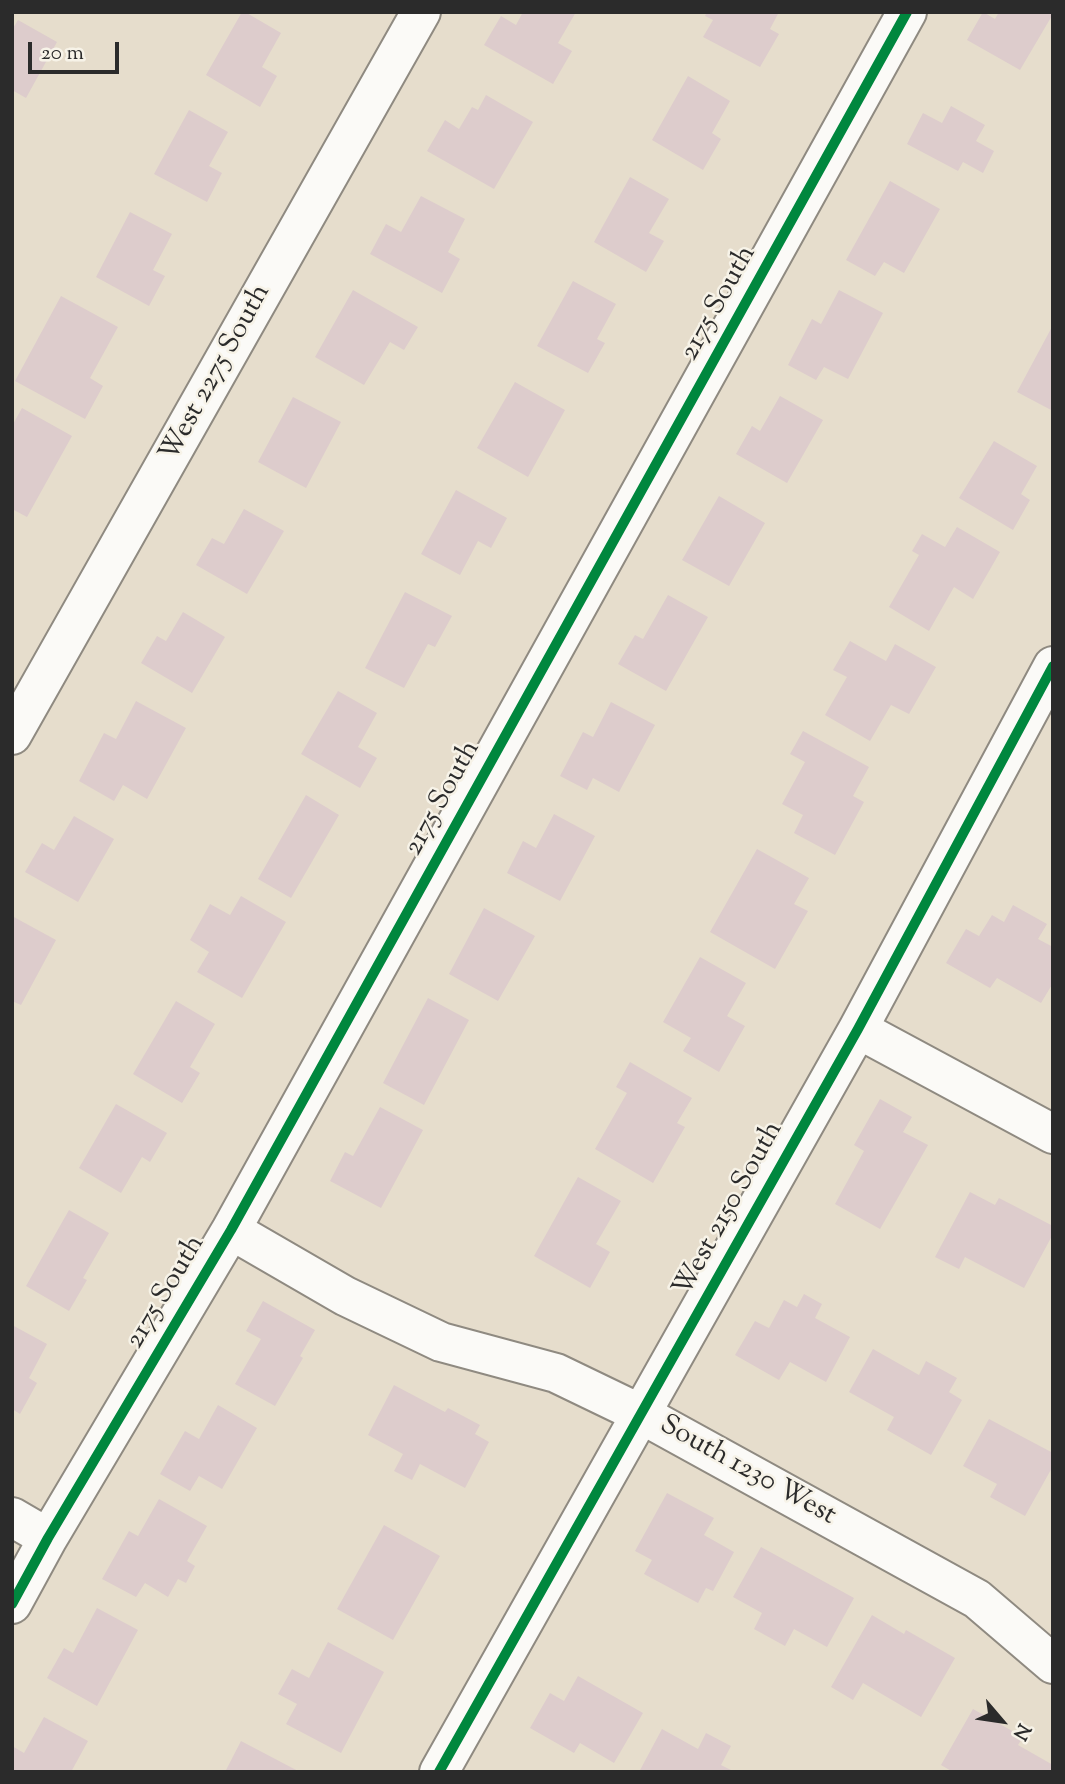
<!DOCTYPE html>
<style>
body{margin:0}
#map{position:relative;width:1065px;height:1784px;overflow:hidden;background:#e6ddcc;font-family:"Sorts Mill Goudy",serif}
canvas{display:block}
.frame{position:absolute;inset:0;border:14px solid #2b2b2b;pointer-events:none}
.north{position:absolute;left:967px;top:1686px;width:70px;height:70px;-webkit-text-stroke:5px #f7f3e8;paint-order:stroke;rotate:119deg;font-size:19px;font-weight:700;line-height:28px;text-align:center;color:#2b2b2b}
.north::after{content:'';display:block;margin:auto;width:24px;height:32px;background:#2b2b2b;clip-path:polygon(50% 0,100% 100%,50% 72%,0 100%)}
.scale{position:absolute;left:28px;top:42px;width:91px;height:32px;box-sizing:border-box;border:4px solid #2b2b2b;border-top:0;padding-left:9px;font-size:21px;line-height:24px;white-space:nowrap;color:#2b2b2b;-webkit-text-stroke:5px #f7f3e8;paint-order:stroke}
</style>
<div id="map">
<canvas width="1065" height="1784"></canvas>
<div class="frame"></div>
<div class="north">N</div>
<div class="scale">20 m</div>
</div>
<script>
const ctx = document.querySelector('canvas').getContext('2d');
ctx.lineJoin = 'round';
function fillPath(path, color) {
  ctx.fillStyle = color;
  ctx.fill(path, 'evenodd');
}
function poly(rows) {
  const path = new Path2D();
  for (const r of rows) {
    path.moveTo(r[0], r[1]);
    for (let i = 2; i < r.length; i += 2) path.lineTo(r[i], r[i + 1]);
  }
  return path;
}
function trace(path, color, width, dash) {
  ctx.strokeStyle = color;
  ctx.lineWidth = width;
  ctx.lineCap = dash ? 'butt' : 'round';
  ctx.setLineDash(dash || []);
  ctx.stroke(path);
}
function write(font, color, halo, rows, align = 'center') {
  ctx.font = font + ' "Sorts Mill Goudy",serif';
  ctx.lineWidth = 5;
  ctx.setLineDash([]);
  ctx.textBaseline = 'middle';
  ctx.strokeStyle = halo;
  ctx.fillStyle = color;
  for (const [text, x, y, turn = 0] of rows) {
    ctx.save();
    ctx.translate(x, y);
    ctx.rotate((+turn || 0) * Math.PI / 180);
    ctx.textAlign = isNaN(turn) ? turn : align;
    if (halo) ctx.strokeText(text, 0, 0);
    ctx.fillText(text, 0, 0);
    ctx.restore();
  }
}
const building = poly([
 [242,12,245,12,281,33,262,67,277,76,260,107,206,75],
 [523,12,576,12,558,43,572,51,553,84,484,45,501,16,516,25],
 [707,12,779,12,770,29,779,34,760,67,703,37,713,20,705,16],
 [983,12,995,19,999,12,1053,12,1053,14,1020,70,967,40],
 [18,20,57,42,26,98,12,90,12,30],
 [688,76,730,101,712,133,721,139,703,170,652,140],
 [486,95,533,122,494,189,427,151,445,120,459,129,472,107,478,110],
 [951,106,985,125,976,141,994,151,983,173,963,162,958,171,907,144,923,113,942,123],
 [189,110,228,132,209,166,222,173,207,202,154,174],
 [630,177,669,199,649,233,664,241,646,272,594,242],
 [890,181,940,209,904,273,884,262,875,276,846,260],
 [421,196,465,219,448,252,460,259,442,293,370,254,386,224,401,232],
 [130,212,172,234,153,270,165,276,149,306,96,277],
 [573,281,616,304,597,339,605,343,588,373,537,346],
 [353,290,418,327,404,350,390,342,364,385,315,357],
 [839,290,883,313,848,379,824,367,816,380,788,365,812,319,821,324],
 [61,296,118,327,90,378,103,386,85,419,15,381],
 [1053,325,1053,411,1017,392],
 [515,382,565,410,528,477,477,448],
 [780,396,823,420,787,483,736,454,752,426,760,431],
 [293,397,341,422,306,488,258,462],
 [22,408,72,436,27,517,12,509,12,426],
 [994,441,1037,466,1021,494,1030,500,1013,530,959,498],
 [456,490,507,518,491,548,478,541,460,575,421,554],
 [719,496,765,523,729,586,682,560],
 [244,509,284,531,247,594,196,565,212,538,224,544],
 [957,527,1000,552,973,599,954,587,929,631,889,607,919,555,912,551,922,534,945,547],
 [405,592,452,616,435,647,428,644,404,688,365,668],
 [668,595,708,617,666,691,618,664,635,635,643,639],
 [183,612,225,637,192,693,141,663,157,636,166,641],
 [850,641,886,661,895,644,936,667,909,714,891,705,870,741,825,715,847,677,833,670],
 [338,691,377,713,358,747,377,758,360,788,301,754],
 [136,701,186,728,147,799,123,785,114,801,79,781,104,733,116,739],
 [611,702,655,725,619,792,593,778,587,790,560,776,583,732,593,737],
 [803,731,869,767,853,796,864,802,835,855,794,833,803,815,782,804,805,762,790,754],
 [306,795,339,815,291,898,258,879],
 [554,814,595,836,560,901,507,873,523,841,536,848],
 [74,816,114,839,78,902,25,872,42,843,54,850],
 [757,849,809,878,794,904,808,911,775,969,710,932],
 [241,896,286,922,242,998,197,972,209,952,190,940,210,904,230,915],
 [1013,905,1047,924,1038,939,1053,947,1053,983,1041,1003,997,978,990,988,946,963,966,929,979,936,992,915,1004,922],
 [484,908,535,936,498,1001,449,974],
 [12,916,56,940,21,1005,12,1001],
 [700,957,746,983,727,1016,745,1026,719,1072,683,1051,691,1038,663,1022],
 [428,998,469,1020,424,1105,383,1083],
 [176,1001,215,1024,190,1067,200,1073,182,1103,133,1074],
 [630,1062,692,1098,677,1123,685,1127,653,1183,595,1149,627,1093,616,1087],
 [880,1099,912,1117,903,1132,928,1145,880,1229,835,1204,864,1151,854,1145],
 [116,1104,167,1133,150,1162,142,1157,121,1193,79,1168],
 [380,1107,423,1130,381,1208,330,1181,345,1152,353,1156],
 [578,1177,621,1201,596,1244,610,1252,590,1288,534,1256],
 [970,1192,995,1205,999,1198,1053,1226,1053,1234,1024,1288,965,1257,959,1269,935,1257],
 [69,1210,109,1233,83,1278,87,1280,69,1311,26,1286],
 [804,1294,822,1304,815,1318,850,1337,826,1382,790,1362,779,1380,735,1355,755,1321,769,1328,784,1300,797,1307],
 [263,1301,315,1330,300,1356,303,1358,275,1406,235,1384,261,1339,246,1331],
 [12,1325,47,1344,29,1378,37,1383,20,1414,12,1409],
 [873,1349,919,1375,926,1361,957,1378,949,1392,962,1400,931,1455,887,1430,894,1417,849,1392],
 [394,1385,445,1412,448,1408,480,1425,475,1434,489,1442,465,1488,420,1464,412,1480,394,1471,403,1454,368,1435],
 [218,1405,257,1428,222,1489,199,1476,190,1491,160,1474,185,1431,199,1439],
 [989,1419,1053,1453,1053,1466,1025,1516,990,1497,997,1484,963,1466],
 [667,1493,714,1518,704,1535,734,1552,713,1591,706,1588,698,1603,644,1574,652,1560,635,1551],
 [159,1499,207,1526,187,1561,195,1566,186,1583,178,1579,168,1597,145,1583,136,1597,102,1579,129,1531,138,1536],
 [384,1525,440,1556,393,1640,337,1609],
 [761,1547,854,1598,827,1647,794,1629,785,1646,754,1629,762,1613,733,1597],
 [97,1608,138,1630,97,1706,47,1678,64,1648,73,1653],
 [872,1615,904,1634,906,1630,955,1658,921,1717,863,1683,853,1700,831,1687],
 [328,1642,384,1672,341,1753,286,1724,297,1704,278,1694,292,1669,309,1678],
 [578,1676,643,1713,614,1763,580,1743,574,1753,530,1728,550,1693,564,1701],
 [973,1709,1023,1737,1018,1745,1053,1765,1053,1772,953,1772,941,1765],
 [44,1717,88,1741,71,1772,12,1772,12,1746,24,1753],
 [662,1729,698,1749,706,1733,731,1746,721,1765,735,1772,639,1772],
 [241,1741,300,1772,225,1772]
]);
const minor = poly([
 [12,735,421,12],
 [858,1029,1053,1134],
 [231,1230,345,1296,441,1342,556,1373,641,1414,977,1599,1053,1664],
 [12,1517,48,1538],
 [12,1604,48,1538,231,1230,907,12],
 [439,1772,858,1029,1053,666]
]);
const cycleway = poly([
 [12,1604,48,1538,231,1230,907,12],
 [439,1772,858,1029,1053,666]
]);
const streetNames = [
 ["2175 South",720,304,-61],
 ["West 2275 South",217,374,-61],
 ["2175 South",444,799,-61],
 ["West 2150 South",730,1210,-61],
 ["2175 South",167,1293,-59],
 ["South 1230 West",747,1472,29]
];
fillPath(building, '#dcc');
trace(minor, '#8f8a81', 42);
trace(minor, '#fbfaf7', 38);
trace(cycleway, '#00873e', 10);
write('28px', '#2b2b2b', '#f7f3e8', streetNames);
</script>
